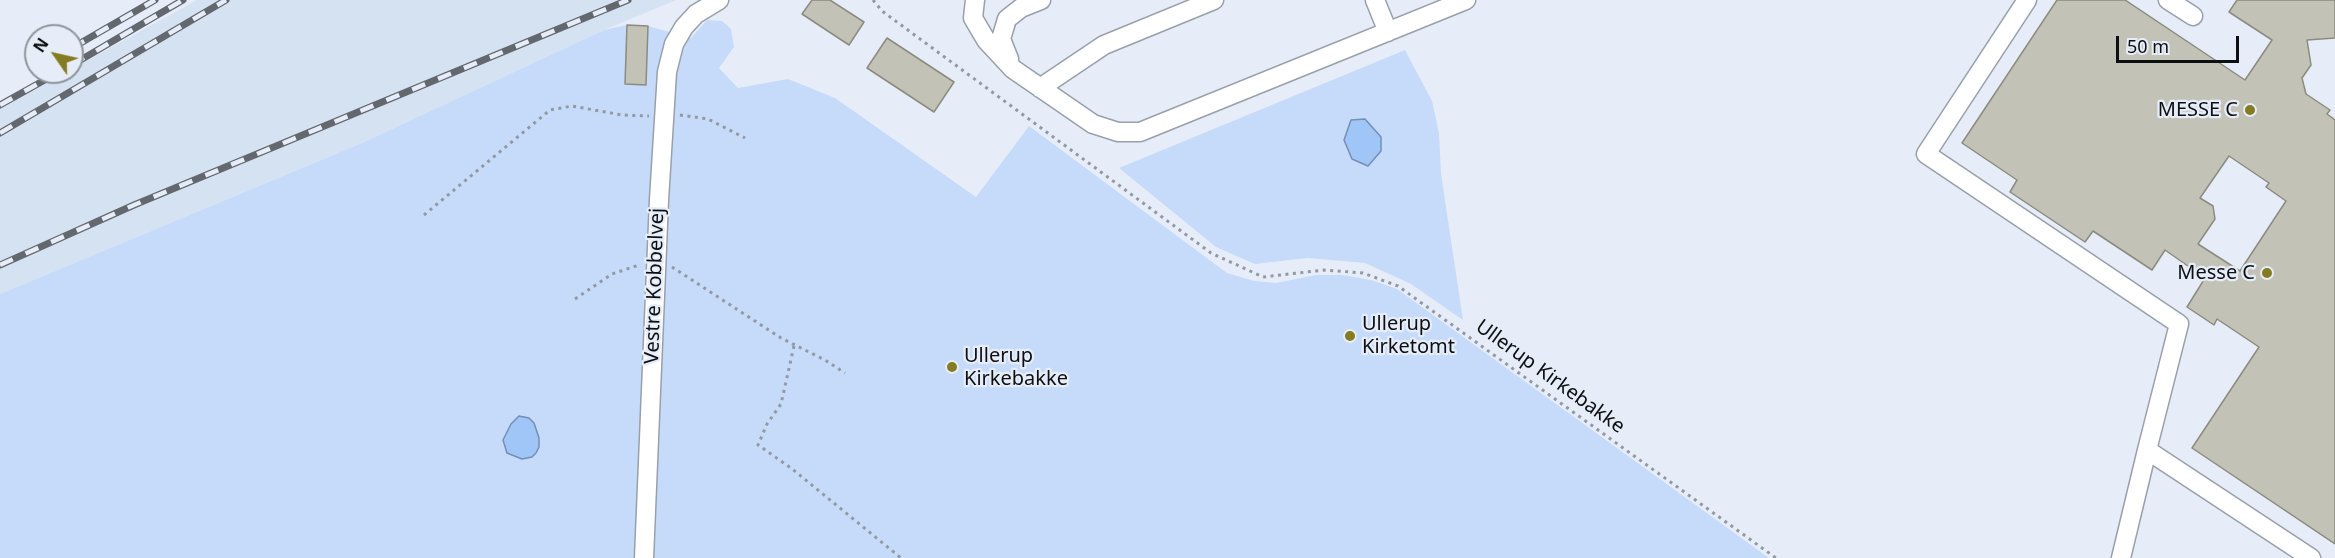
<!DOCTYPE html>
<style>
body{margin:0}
#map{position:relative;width:2335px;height:558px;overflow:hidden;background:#e6edf8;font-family:"Noto Sans",sans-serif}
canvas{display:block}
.north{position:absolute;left:24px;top:24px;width:60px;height:60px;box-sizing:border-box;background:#e6edf8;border:2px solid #8f959c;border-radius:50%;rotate:304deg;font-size:16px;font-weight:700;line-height:24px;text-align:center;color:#0d1013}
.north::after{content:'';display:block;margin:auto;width:21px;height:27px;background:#857b20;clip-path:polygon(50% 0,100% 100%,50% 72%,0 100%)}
.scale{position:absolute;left:2116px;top:36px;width:123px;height:27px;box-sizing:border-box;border:3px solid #0d1013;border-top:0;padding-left:8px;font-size:18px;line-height:21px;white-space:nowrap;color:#0d1013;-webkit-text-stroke:4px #e6edf8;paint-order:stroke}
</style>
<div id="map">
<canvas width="2335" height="558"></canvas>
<div class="north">N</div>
<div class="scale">50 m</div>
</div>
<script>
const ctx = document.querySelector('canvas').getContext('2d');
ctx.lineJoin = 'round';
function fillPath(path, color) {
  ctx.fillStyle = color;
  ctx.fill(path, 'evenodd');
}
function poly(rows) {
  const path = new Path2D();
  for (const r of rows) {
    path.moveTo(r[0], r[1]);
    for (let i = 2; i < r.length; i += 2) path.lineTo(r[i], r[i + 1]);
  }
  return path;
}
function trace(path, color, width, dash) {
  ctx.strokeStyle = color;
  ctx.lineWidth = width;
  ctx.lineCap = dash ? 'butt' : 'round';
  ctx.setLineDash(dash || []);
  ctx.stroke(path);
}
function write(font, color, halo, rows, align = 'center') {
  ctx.font = font + ' "Noto Sans",sans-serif';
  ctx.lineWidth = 4.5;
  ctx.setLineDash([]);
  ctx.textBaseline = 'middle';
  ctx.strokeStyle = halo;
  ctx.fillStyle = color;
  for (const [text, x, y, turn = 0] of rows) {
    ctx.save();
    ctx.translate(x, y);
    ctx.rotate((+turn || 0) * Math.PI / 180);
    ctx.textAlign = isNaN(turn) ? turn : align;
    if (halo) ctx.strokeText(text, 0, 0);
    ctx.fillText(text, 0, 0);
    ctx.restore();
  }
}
const built = poly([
 [197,0,676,0,604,30,362,143,0,294,0,109,67,72,72,72,72,69]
]);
const green = poly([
 [707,20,722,21,731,29,734,47,719,68,738,88,788,79,835,98,976,197,1029,126,1227,273,1254,281,1276,283,1316,275,1343,275,1371,280,1397,289,1769,558,0,558,0,294,362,143,604,30,627,25,648,26,691,38],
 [1405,50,1432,101,1439,133,1441,174,1463,320,1411,284,1365,263,1308,258,1255,264,1216,247,1119,168]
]);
const water = poly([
 [1365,119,1381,137,1381,151,1368,166,1352,159,1344,140,1351,120,1365,119],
 [519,416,529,418,534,423,539,438,539,447,536,453,532,457,522,459,507,453,503,440,511,424,519,416]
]);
const building = poly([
 [812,0,830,0,864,22,849,45,802,14,812,0],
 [2057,0,2125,0,2245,80,2272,40,2229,12,2237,0,2335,0,2335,38,2307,40,2311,65,2302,78,2306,94,2330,110,2327,114,2335,120,2335,544,2192,448,2259,347,2217,319,2214,325,2187,307,2205,278,2165,250,2152,270,2093,231,2085,242,2010,192,2017,180,1962,143,2057,0],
 [2229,156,2269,183,2266,187,2286,201,2240,271,2198,244,2215,219,2213,206,2200,198,2229,156],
 [627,25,648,26,646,85,625,84,627,25],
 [887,38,954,82,934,112,867,68,887,38]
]);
const path = poly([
 [873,0,882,11,1211,253,1263,277,1324,270,1363,273,1398,286,1776,558],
 [680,115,708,119,745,138],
 [424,215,550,110,572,106,622,115,649,116],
 [672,267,781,338,825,360,845,373],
 [575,299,612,274,639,265],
 [794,346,781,404,767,424,758,445,791,468,901,558]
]);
const minor = poly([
 [975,0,973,18,986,40,1013,69,1093,124,1118,132,1140,132,1466,0],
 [1375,0,1388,32],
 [2027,0,1926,154,2179,324,2147,450,2311,558],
 [2168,0,2193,16],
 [1009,59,1001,39,1007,19,1021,8,1041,0],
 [1040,88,1104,45,1214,0],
 [644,558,659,200,667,72,674,44,684,27,696,14,719,0],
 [2121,558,2147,450]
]);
const rail = poly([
 [72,48,155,0],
 [72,65,183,0],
 [0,105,59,72],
 [0,133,226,0],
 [0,265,134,205,628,0]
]);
const markers = [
 [2250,110,6,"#857b20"],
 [2267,273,6,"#857b20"],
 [1350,336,6,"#857b20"],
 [952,367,6,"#857b20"]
];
const poiNames = [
 ["MESSE C",2238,110],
 ["Messe C",2255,273],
 ["Ullerup",1362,324,"left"],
 ["Kirketomt",1362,347,"left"],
 ["Ullerup",964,356,"left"],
 ["Kirkebakke",964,379,"left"]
];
const streetNames = [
 ["Vestre Kobbelvej",655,286,-88],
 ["Ullerup Kirkebakke",1550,377,36]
];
fillPath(built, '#d5e2f2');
fillPath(green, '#c5dbf9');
fillPath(water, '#a0c6f8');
trace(water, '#748fb3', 1.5);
fillPath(building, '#c3c2b6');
trace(building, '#8c8b7f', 1.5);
trace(minor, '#99a0aa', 21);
trace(path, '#9399a1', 3, [3, 4.5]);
trace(minor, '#fff', 18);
trace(rail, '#63686e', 7);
trace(rail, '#e6edf8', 4.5, [14]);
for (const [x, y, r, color] of markers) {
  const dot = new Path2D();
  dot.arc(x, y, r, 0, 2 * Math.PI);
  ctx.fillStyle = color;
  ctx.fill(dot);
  trace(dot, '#e6edf8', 2);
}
write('20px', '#0d1013', '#e6edf8', poiNames, 'right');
write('20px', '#0d1013', '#e6edf8', streetNames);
</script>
